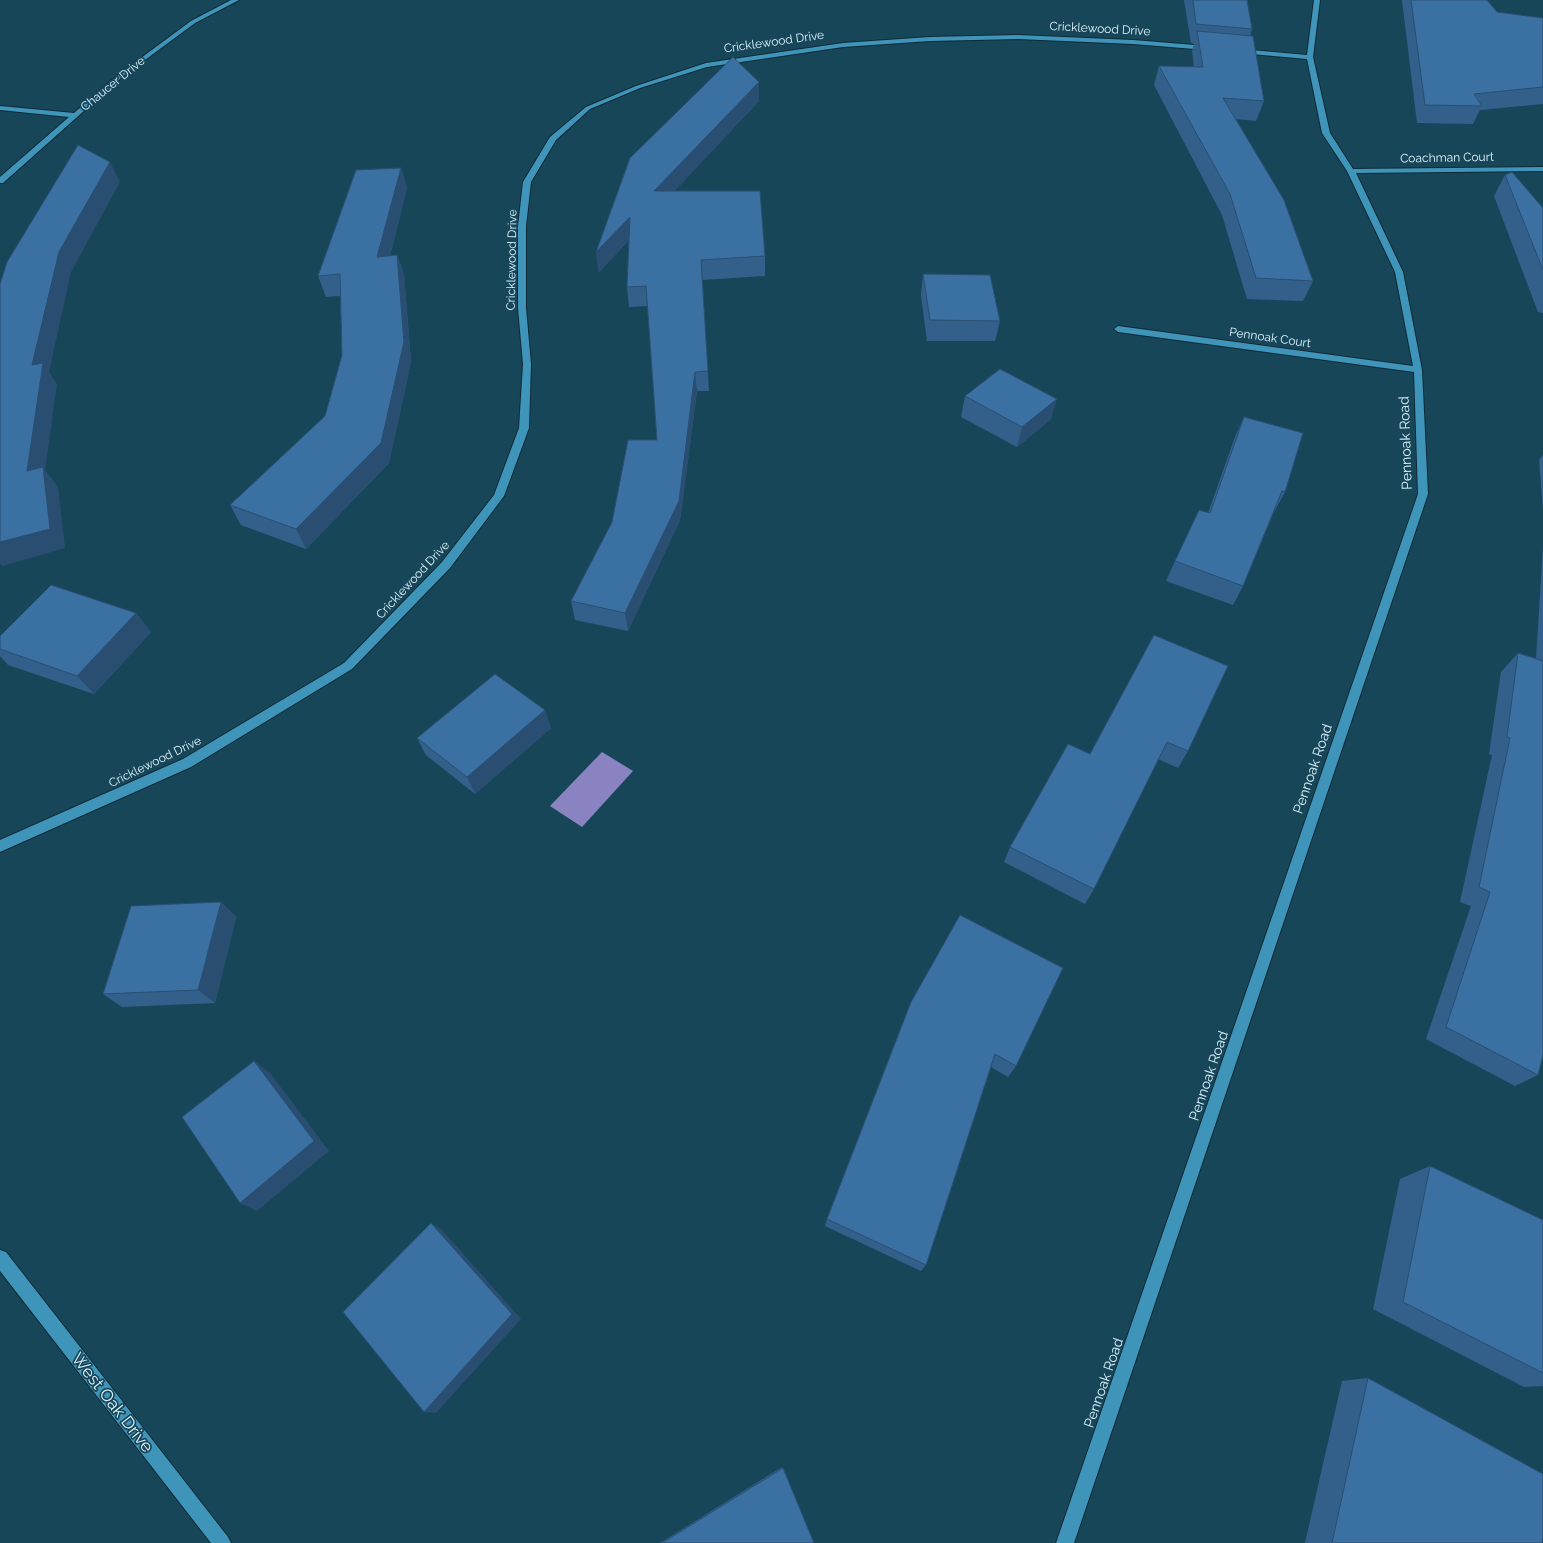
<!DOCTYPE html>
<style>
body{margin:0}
canvas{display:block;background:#184659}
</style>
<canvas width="1543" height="1543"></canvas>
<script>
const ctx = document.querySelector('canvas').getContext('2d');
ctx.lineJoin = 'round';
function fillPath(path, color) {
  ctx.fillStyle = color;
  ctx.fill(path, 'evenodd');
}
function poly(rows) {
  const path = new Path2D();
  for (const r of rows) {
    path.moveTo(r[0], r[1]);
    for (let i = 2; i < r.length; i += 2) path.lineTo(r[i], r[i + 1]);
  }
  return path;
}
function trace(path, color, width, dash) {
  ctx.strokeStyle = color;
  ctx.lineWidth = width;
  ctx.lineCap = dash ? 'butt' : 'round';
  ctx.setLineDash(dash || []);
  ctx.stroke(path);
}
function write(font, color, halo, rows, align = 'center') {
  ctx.font = font + ' Raleway,sans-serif';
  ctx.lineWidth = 3.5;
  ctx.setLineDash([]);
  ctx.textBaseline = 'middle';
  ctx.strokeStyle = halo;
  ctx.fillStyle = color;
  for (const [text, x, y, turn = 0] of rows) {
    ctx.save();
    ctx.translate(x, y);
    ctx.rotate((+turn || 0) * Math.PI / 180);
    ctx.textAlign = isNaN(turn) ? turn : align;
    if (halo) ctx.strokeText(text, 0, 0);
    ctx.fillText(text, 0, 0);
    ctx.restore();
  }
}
const water = poly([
 [602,752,633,771,582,827,550,806]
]);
const street = poly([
 [231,0,239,0,195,23,122,77,3,183,0,183,0,177,69,117,0,110,0,106,74,113,118,75,191,21,231,0],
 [1314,0,1320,0,1313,57,1330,133,1353,169,1543,167,1543,171,1356,173,1403,272,1422,370,1428,494,1074,1543,1056,1543,1418,494,1414,372,1118,332,1114,329,1118,326,1413,366,1395,272,1347,171,1322,133,1307,59,1240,53,1237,51,1240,49,1307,55,1314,0],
 [1018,35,1133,40,1207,46,1210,48,1207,50,1133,44,1018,39,930,41,843,47,707,67,640,88,590,109,556,140,531,182,526,226,526,308,531,364,529,428,504,496,450,568,352,669,191,767,0,852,0,840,183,759,344,663,442,562,494,495,519,428,523,364,518,308,518,226,523,182,550,137,586,107,636,86,706,63,843,43,930,37,1018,35],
 [0,1250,6,1252,228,1537,231,1543,211,1543,0,1271,0,1250]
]);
const wall = poly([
 [1184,0,1247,0,1252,29,1250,36,1264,101,1256,121,1236,119,1313,281,1303,301,1247,299,1222,215,1154,85,1159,66,1194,67,1192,51,1194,44,1191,43],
 [1402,0,1487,0,1497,12,1543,18,1543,104,1480,110,1473,124,1417,123],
 [759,82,759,101,674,191,765,256,765,276,702,280,709,391,697,391,680,520,628,631,575,620,571,601,657,440,648,306,629,307,627,287,629,240,599,272,596,252],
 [401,168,407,188,390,256,397,255,404,275,411,362,389,463,306,549,241,525,230,505,325,416,342,355,340,296,326,297,318,276],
 [1505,175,1543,208,1543,313,1538,312,1494,196],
 [923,274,1000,321,995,341,927,341,921,295],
 [965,396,1051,419,1017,447,961,417],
 [1244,417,1285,492,1274,512,1243,586,1233,605,1166,581,1175,561,1208,513,1235,437],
 [1543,455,1543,510,1539,460],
 [1543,547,1543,1055,1538,1075,1515,1086,1426,1039,1471,906,1460,902,1492,755,1489,754,1501,672,1518,653,1536,658],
 [136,613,151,632,94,694,8,665,0,656,0,636],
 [1154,635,1188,751,1178,768,1158,759,1094,889,1085,904,1004,862,1010,847,1090,754],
 [551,728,475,794,426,755,417,738],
 [221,902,236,917,215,1003,122,1007,103,994],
 [911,1002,1016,1066,1008,1077,991,1067,926,1265,921,1271,825,1226,827,1219],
 [1430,1166,1543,1220,1543,1386,1524,1387,1373,1309,1400,1179],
 [1368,1378,1542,1543,1305,1543,1342,1381],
 [782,1467,814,1543,660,1543]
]);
const shadedWall = poly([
 [759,82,759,101,656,211,654,191],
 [110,162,120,182,71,272,49,372,57,384,45,470,58,487,65,548,2,566,0,563,0,542,32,365,59,252],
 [401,168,407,188,384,278,377,257],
 [630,217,632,236,599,272,596,252],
 [397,255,404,275,411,362,389,463,306,549,296,529],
 [695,372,697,391,680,520,628,631,625,613],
 [1057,399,1051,419,1017,447,1022,427],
 [136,613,151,632,94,694,77,676],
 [545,710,551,728,475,794,467,777],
 [221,902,236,917,215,1003,198,990],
 [254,1061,270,1073,329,1151,257,1211,240,1203],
 [431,1223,442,1230,521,1319,436,1413,424,1412]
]);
const building = poly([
 [1193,0,1247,0,1252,29,1196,24,1193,0],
 [1411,0,1487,0,1497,12,1543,18,1543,87,1474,94,1482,106,1425,105,1411,0],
 [1197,31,1253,36,1264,101,1223,98,1284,200,1313,281,1256,278,1230,194,1159,66,1203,67,1197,31],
 [733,57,759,82,654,191,760,191,765,256,701,260,708,371,695,372,679,501,625,613,571,601,612,522,628,440,657,440,646,286,627,287,630,217,596,252,630,158,733,57],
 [78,145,110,162,59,252,32,365,43,363,27,471,43,467,50,529,0,542,0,284,7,262,78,145],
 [401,168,377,257,397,255,404,342,381,443,296,529,230,505,325,416,342,355,340,274,318,276,356,170,401,168],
 [1512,172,1543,208,1543,270,1505,175,1512,172],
 [923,274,990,275,1000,321,930,320,923,274],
 [1000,369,1057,399,1022,427,965,396,1000,369],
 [1244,417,1303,433,1285,492,1282,491,1243,586,1175,561,1199,510,1210,513,1244,417],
 [51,585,136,613,77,676,0,649,0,636,51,585],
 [1154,635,1228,666,1188,751,1167,742,1094,889,1010,847,1068,744,1090,754,1154,635],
 [1518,653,1543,661,1543,1055,1538,1075,1446,1027,1490,892,1479,887,1510,738,1507,737,1518,653],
 [495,674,545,710,467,777,417,738,495,674],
 [221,902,198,990,103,994,131,906,221,902],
 [960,915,1063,968,1016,1066,995,1054,926,1265,827,1219,911,1002,960,915],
 [254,1061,314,1141,240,1203,182,1117,254,1061],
 [1430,1166,1543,1220,1543,1373,1403,1302,1430,1166],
 [431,1223,512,1314,424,1412,343,1312,431,1223],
 [1368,1378,1543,1474,1543,1536,1542,1543,1332,1543,1368,1378],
 [783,1468,814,1543,662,1543,783,1468]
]);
const farStreetnames = [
 ["Cricklewood Drive",1100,29,3],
 ["Cricklewood Drive",774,42,-8],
 ["Chaucer Drive",113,84,-39],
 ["Coachman Court",1447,158,-1],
 ["Cricklewood Drive",512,260,-89],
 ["Pennoak Court",1270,338,8],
 ["Cricklewood Drive",413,580,-47],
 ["Cricklewood Drive",155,762,-26]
];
const streetNames = [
 ["Pennoak Road",1406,443,-92],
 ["Pennoak Road",1313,769,-71],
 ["Pennoak Road",1209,1076,-71],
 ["Pennoak Road",1104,1383,-71]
];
const nearStreetnames = [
 ["West Oak Drive",112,1403,52]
];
fillPath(water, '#8a83c1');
trace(street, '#0f2a36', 2);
fillPath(street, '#3f95b9');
fillPath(wall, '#33608b');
fillPath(shadedWall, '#294e71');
fillPath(building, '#3b70a2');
trace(building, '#294e71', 1);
write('12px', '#daf2fe', '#184659', farStreetnames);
write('14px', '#daf2fe', '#184659', streetNames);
write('17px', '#daf2fe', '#184659', nearStreetnames);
</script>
